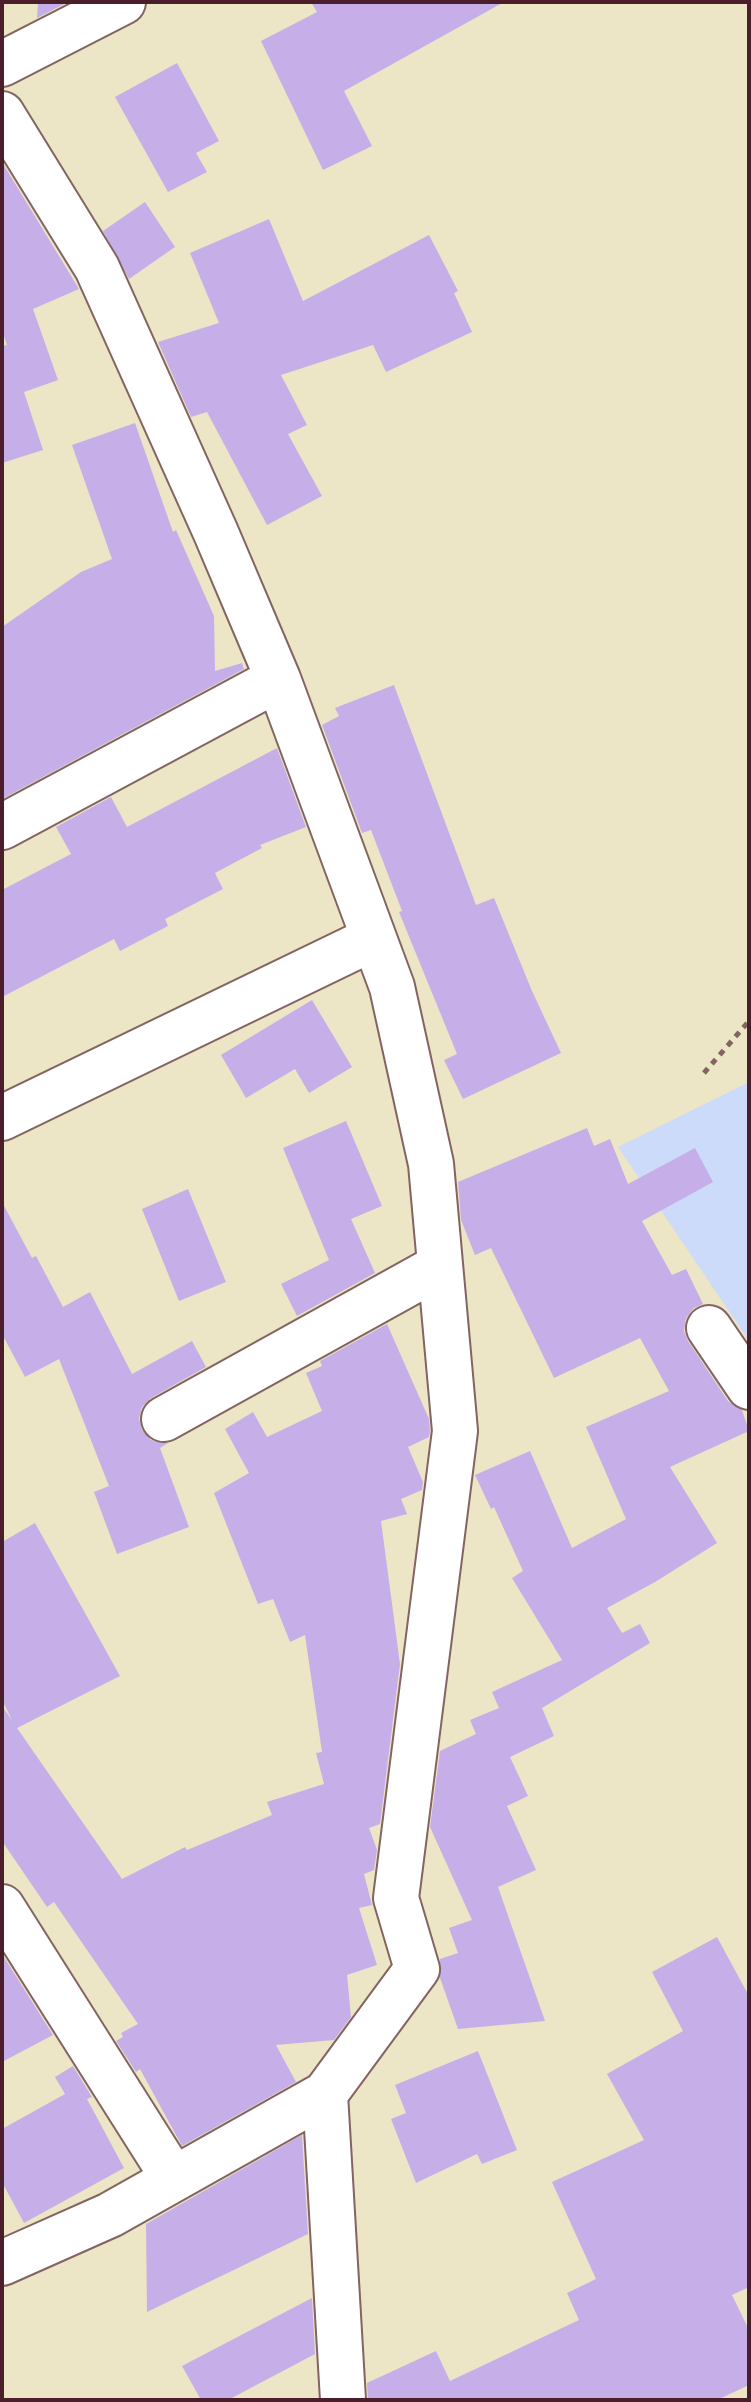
<!DOCTYPE html>
<style>
body{margin:0}
#map{position:relative;width:751px;height:2402px;overflow:hidden;background:#ece5c6;font-family:"Indie Flower",sans-serif}
canvas{display:block}
.frame{position:absolute;inset:0;border:4px solid #4a1f2b;pointer-events:none}
</style>
<div id="map">
<canvas width="751" height="2402"></canvas>
<div class="frame"></div>
</div>
<script>
const ctx = document.querySelector('canvas').getContext('2d');
ctx.lineJoin = 'round';
function fillPath(path, color) {
  ctx.fillStyle = color;
  ctx.fill(path, 'evenodd');
}
function poly(rows) {
  const path = new Path2D();
  for (const r of rows) {
    path.moveTo(r[0], r[1]);
    for (let i = 2; i < r.length; i += 2) path.lineTo(r[i], r[i + 1]);
  }
  return path;
}
function trace(path, color, width, dash) {
  ctx.strokeStyle = color;
  ctx.lineWidth = width;
  ctx.lineCap = dash ? 'butt' : 'round';
  ctx.setLineDash(dash || []);
  ctx.stroke(path);
}
const built = poly([
 [749,1082,749,1341,618,1147]
]);
const building = poly([
 [38,2,68,2,37,18],
 [311,2,504,2,344,91,372,146,323,170,261,41,317,12],
 [177,63,219,141,196,153,207,172,168,192,115,97],
 [2,162,79,289,33,309,58,380,24,392,22,386,43,450,2,463,2,346,7,345,2,330],
 [145,202,175,247,129,279,103,231],
 [269,219,303,301,429,235,458,291,454,293,472,332,386,372,373,345,281,375,307,425,288,434,322,496,267,525,207,412,191,417,158,342,219,323,190,253],
 [135,423,173,532,176,530,214,616,215,671,242,663,244,669,2,799,2,627,81,572,112,559,72,445],
 [394,685,476,905,494,898,532,991,561,1053,463,1099,444,1060,457,1054,399,912,402,911,371,830,362,833,322,725,339,716,335,708],
 [277,748,306,827,260,845,262,848,215,873,223,889,165,919,168,926,120,951,114,939,2,997,2,890,71,854,56,827,111,797,127,827],
 [312,1000,352,1067,309,1093,295,1069,246,1098,221,1055],
 [346,1121,382,1206,351,1219,375,1273,297,1316,281,1284,329,1260,283,1148],
 [587,1128,594,1146,610,1139,628,1184,695,1148,713,1182,642,1221,672,1275,686,1269,703,1304,694,1308,686,1318,684,1331,688,1341,728,1401,742,1410,749,1431,670,1467,717,1543,655,1582,607,1608,622,1633,640,1624,650,1643,542,1708,554,1736,510,1757,528,1796,507,1806,536,1870,498,1887,545,2021,458,2029,440,1978,440,1959,458,1953,449,1928,472,1920,430,1827,440,1751,476,1734,470,1720,499,1708,492,1692,562,1660,512,1578,523,1571,494,1507,491,1509,475,1475,530,1451,572,1548,626,1519,586,1427,669,1391,640,1338,554,1378,491,1248,475,1255,461,1220,458,1182],
 [188,1189,226,1282,179,1301,142,1209],
 [2,1202,32,1258,36,1256,63,1307,90,1292,132,1374,192,1341,206,1367,151,1398,142,1407,139,1418,142,1430,151,1440,168,1443,160,1448,189,1527,117,1554,94,1492,109,1486,59,1359,25,1377,2,1334],
 [387,1324,429,1419,430,1431,429,1437,408,1447,423,1482,422,1490,401,1499,407,1514,381,1521,400,1664,380,1824,369,1828,377,1850,374,1870,364,1874,372,1905,359,1908,377,1965,347,1975,351,2017,334,2040,276,2045,296,2082,182,2146,140,2069,136,2072,116,2041,123,2037,121,2033,138,2024,54,1902,47,1907,2,1841,2,1706,12,1720,2,1700,2,1542,35,1523,120,1676,17,1728,122,1879,185,1847,187,1850,272,1815,267,1802,324,1784,316,1753,322,1752,305,1635,290,1642,273,1599,258,1604,214,1493,249,1473,225,1429,253,1412,267,1437,322,1411,306,1373,322,1366,320,1361],
 [717,1937,749,1996,749,2287,732,2295,749,2330,749,2385,717,2400,368,2400,367,2383,436,2351,450,2381,579,2320,567,2293,596,2279,552,2182,644,2140,607,2074,683,2031,652,1972],
 [2,1954,53,2035,2,2062],
 [478,2051,517,2150,482,2164,477,2154,416,2183,391,2119,406,2113,395,2085],
 [73,2066,92,2097,87,2099,124,2168,24,2223,2,2182,2,2129,65,2094,55,2077],
 [302,2135,308,2234,147,2312,146,2224],
 [312,2298,315,2354,228,2400,201,2400,182,2366]
]);
const path = poly([
 [704,1073,749,1021]
]);
const minor = poly([
 [2,64,123,2],
 [2,114,97,268,216,533,278,679,392,987,431,1164,455,1431,396,1898,417,1969,325,2094,110,2215,2,2263],
 [2,827,278,679],
 [2,1118,372,939],
 [709,1328,749,1387],
 [164,1419,440,1266],
 [2,1907,174,2179],
 [325,2094,343,2400]
]);
fillPath(built, '#cddbfa');
fillPath(building, '#c6afe9');
trace(minor, '#836461', 48);
trace(path, '#836461', 5, [6, 6]);
trace(minor, '#fff', 44);
</script>
